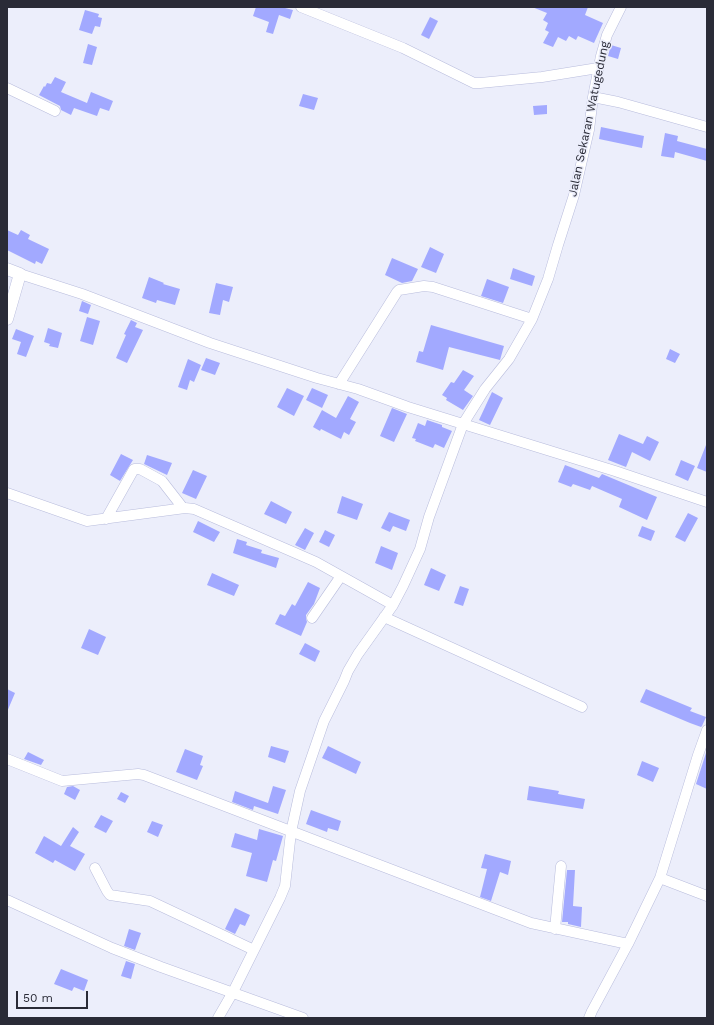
<!DOCTYPE html>
<style>
body{margin:0}
#map{position:relative;width:714px;height:1025px;overflow:hidden;background:#eceefb;font-family:"Work Sans",sans-serif}
canvas{display:block}
.frame{position:absolute;inset:0;border:8px solid #2a2b37;pointer-events:none}
.scale{position:absolute;left:16px;top:991px;width:72px;height:18px;box-sizing:border-box;border:2px solid #2a2b37;border-top:0;padding-left:5px;font-size:12px;line-height:14px;white-space:nowrap;color:#2a2b37;-webkit-text-stroke:3px #eceefb;paint-order:stroke}
</style>
<div id="map">
<canvas width="714" height="1025"></canvas>
<div class="frame"></div>
<div class="scale">50 m</div>
</div>
<script>
const ctx = document.querySelector('canvas').getContext('2d');
ctx.lineJoin = 'round';
function fillPath(path, color) {
  ctx.fillStyle = color;
  ctx.fill(path, 'evenodd');
}
function poly(rows) {
  const path = new Path2D();
  for (const r of rows) {
    path.moveTo(r[0], r[1]);
    for (let i = 2; i < r.length; i += 2) path.lineTo(r[i], r[i + 1]);
  }
  return path;
}
function trace(path, color, width, dash) {
  ctx.strokeStyle = color;
  ctx.lineWidth = width;
  ctx.lineCap = dash ? 'butt' : 'round';
  ctx.setLineDash(dash || []);
  ctx.stroke(path);
}
function write(font, color, halo, rows, align = 'center') {
  ctx.font = font + ' "Work Sans",sans-serif';
  ctx.lineWidth = 3;
  ctx.setLineDash([]);
  ctx.textBaseline = 'middle';
  ctx.strokeStyle = halo;
  ctx.fillStyle = color;
  for (const [text, x, y, turn = 0] of rows) {
    ctx.save();
    ctx.translate(x, y);
    ctx.rotate((+turn || 0) * Math.PI / 180);
    ctx.textAlign = isNaN(turn) ? turn : align;
    if (halo) ctx.strokeText(text, 0, 0);
    ctx.fillText(text, 0, 0);
    ctx.restore();
  }
}
const building = poly([
 [256,7,281,7,293,10,290,19,279,15,273,34,266,32,269,22,253,16],
 [532,7,588,7,585,15,603,23,594,43,578,36,576,40,569,36,566,41,558,37,553,47,543,43,549,32,545,30,548,23,543,20,547,13],
 [85,10,99,14,98,17,102,18,100,27,95,26,92,34,79,30],
 [430,17,438,21,429,39,421,35],
 [88,44,97,47,92,65,83,63],
 [611,45,621,48,618,59,608,56],
 [55,77,66,82,61,92,87,103,91,92,113,101,109,111,100,108,97,116,74,108,71,115,61,110,60,106,39,95,44,86,45,87,47,83,51,84],
 [303,94,318,98,314,110,299,106],
 [547,105,547,114,534,115,533,106],
 [601,127,644,136,642,148,599,139],
 [665,133,678,136,677,141,707,149,707,161,675,152,674,158,661,156],
 [7,230,18,235,21,230,30,235,28,239,49,249,42,264,36,261,35,264,7,250],
 [430,247,444,254,436,273,421,267],
 [392,258,418,269,412,281,402,283,385,275],
 [513,268,535,276,532,286,510,279],
 [149,277,164,283,163,284,180,289,175,305,157,300,156,303,142,298],
 [487,279,509,287,503,303,481,296],
 [216,283,233,287,229,302,223,300,220,315,209,313],
 [82,301,91,305,88,314,79,311],
 [87,317,100,321,93,345,80,341],
 [131,320,137,323,135,327,143,330,127,363,116,358,126,335,124,334],
 [431,325,504,346,500,360,449,347,443,370,416,362,419,351,423,352],
 [48,328,62,333,58,348,49,346,50,344,44,342],
 [16,329,34,336,26,357,17,354,21,342,12,339],
 [670,349,680,354,675,363,666,359],
 [206,358,220,363,215,375,201,370],
 [188,359,201,365,194,382,190,380,187,390,178,387],
 [463,370,474,376,464,390,473,396,463,410,446,400,447,398,442,395,451,382,454,383],
 [287,388,304,396,294,416,277,407],
 [312,388,328,395,322,408,306,400],
 [492,392,503,398,490,425,479,420],
 [348,396,359,402,350,419,356,422,349,435,344,432,341,439,321,429,320,431,313,427,322,410,336,418],
 [392,408,407,414,394,442,380,436],
 [427,420,442,425,442,427,452,431,444,448,435,444,433,448,415,441,416,439,412,438,418,423,425,426],
 [619,434,643,444,647,436,659,442,650,461,632,452,626,467,608,460],
 [706,445,707,445,707,472,697,468],
 [121,454,133,460,120,481,110,475],
 [147,455,172,463,167,475,144,464],
 [681,460,695,466,688,481,675,475],
 [565,465,599,478,602,474,657,497,647,520,619,507,622,499,592,486,590,490,573,484,571,487,558,482],
 [193,470,207,476,196,499,182,493],
 [342,496,363,504,357,520,337,513],
 [271,501,292,512,286,524,264,514],
 [389,512,410,520,406,531,393,526,390,532,381,528],
 [688,513,698,518,685,542,675,537],
 [198,521,220,532,214,542,193,532],
 [642,526,655,531,651,541,638,536],
 [305,528,314,533,305,550,295,545],
 [325,530,335,535,329,547,319,542],
 [237,539,247,542,246,545,262,550,261,553,279,558,276,568,233,553],
 [381,546,398,553,392,570,375,563],
 [431,568,446,575,439,591,424,585],
 [212,573,239,585,234,596,207,585],
 [308,582,320,588,314,604,306,615,306,618,307,622,301,636,275,624,280,614,285,616,292,604,295,606],
 [460,586,469,589,463,606,454,603],
 [89,629,106,637,98,655,81,648],
 [305,643,320,651,315,662,299,654],
 [7,689,15,693,7,712],
 [646,689,692,708,690,711,706,717,702,726,701,727,690,723,640,702],
 [271,746,289,751,285,763,268,757],
 [328,746,361,762,356,774,322,758],
 [185,749,203,756,200,765,203,766,197,780,176,772],
 [28,752,44,760,41,765,24,759],
 [706,753,707,753,707,789,696,784],
 [642,761,659,768,653,782,637,775],
 [73,786,80,790,75,800,64,794,67,787],
 [273,786,286,790,278,814,254,806,253,810,232,802,235,791,268,803],
 [529,786,559,791,558,794,585,799,583,809,527,800],
 [121,792,129,796,125,803,117,799],
 [311,810,341,821,338,831,328,828,327,832,306,824],
 [101,815,113,821,106,833,94,827],
 [152,821,163,825,158,837,147,832],
 [73,827,79,832,70,846,85,854,75,871,55,860,53,863,35,853,44,836,61,846],
 [259,829,283,836,276,861,273,860,267,882,246,876,252,853,231,847,235,833,257,840],
 [485,854,511,861,508,875,500,872,491,901,480,897,487,869,481,868],
 [567,870,575,870,573,906,582,907,581,927,568,924,568,922,562,922],
 [235,908,250,915,245,926,240,924,235,934,225,929],
 [129,929,141,933,135,950,124,946],
 [126,961,135,964,131,979,121,976],
 [61,969,88,980,84,991,74,987,72,991,54,984]
]);
const minor = poly([
 [301,7,403,48,474,83,480,83,542,77,598,68],
 [7,88,55,111],
 [593,97,618,102,707,127],
 [20,274,82,294,210,343,317,378,358,389,408,407,615,471,707,502],
 [339,384,397,292,399,290,424,286,433,287,532,319],
 [7,493,87,521,185,508,194,509,316,562,393,605],
 [106,519,134,469,140,469,162,481,183,508],
 [384,617,582,707],
 [312,618,341,576],
 [7,759,62,781,138,774,144,775,531,923,628,944],
 [95,868,107,891,110,895,150,901,254,950],
 [660,878,707,896],
 [7,900,112,948,161,967,303,1018],
 [555,929,561,866],
 [218,1018,233,992,280,898,285,886,291,832,300,791,324,721,344,681,348,671,358,654,393,605,403,586,420,549,429,517,463,424,485,389,509,359,532,319,548,279,558,245,574,195,589,130,593,97,601,56,607,35,621,7],
 [589,1018,592,1011,628,944,660,878,698,755,707,730]
]);
const tertiary = poly([
 [7,269,20,274,7,319]
]);
const streetNames = [
 ["Jalan Sekaran Watugedung",589,119,-78]
];
fillPath(building, '#a2a9ff');
trace(minor, '#b8bcdc', 11);
trace(tertiary, '#b8bcdc', 13);
trace(minor, '#fff', 10);
trace(tertiary, '#fff', 12);
write('12px', '#2a2b37', '#eceefb', streetNames);
</script>
